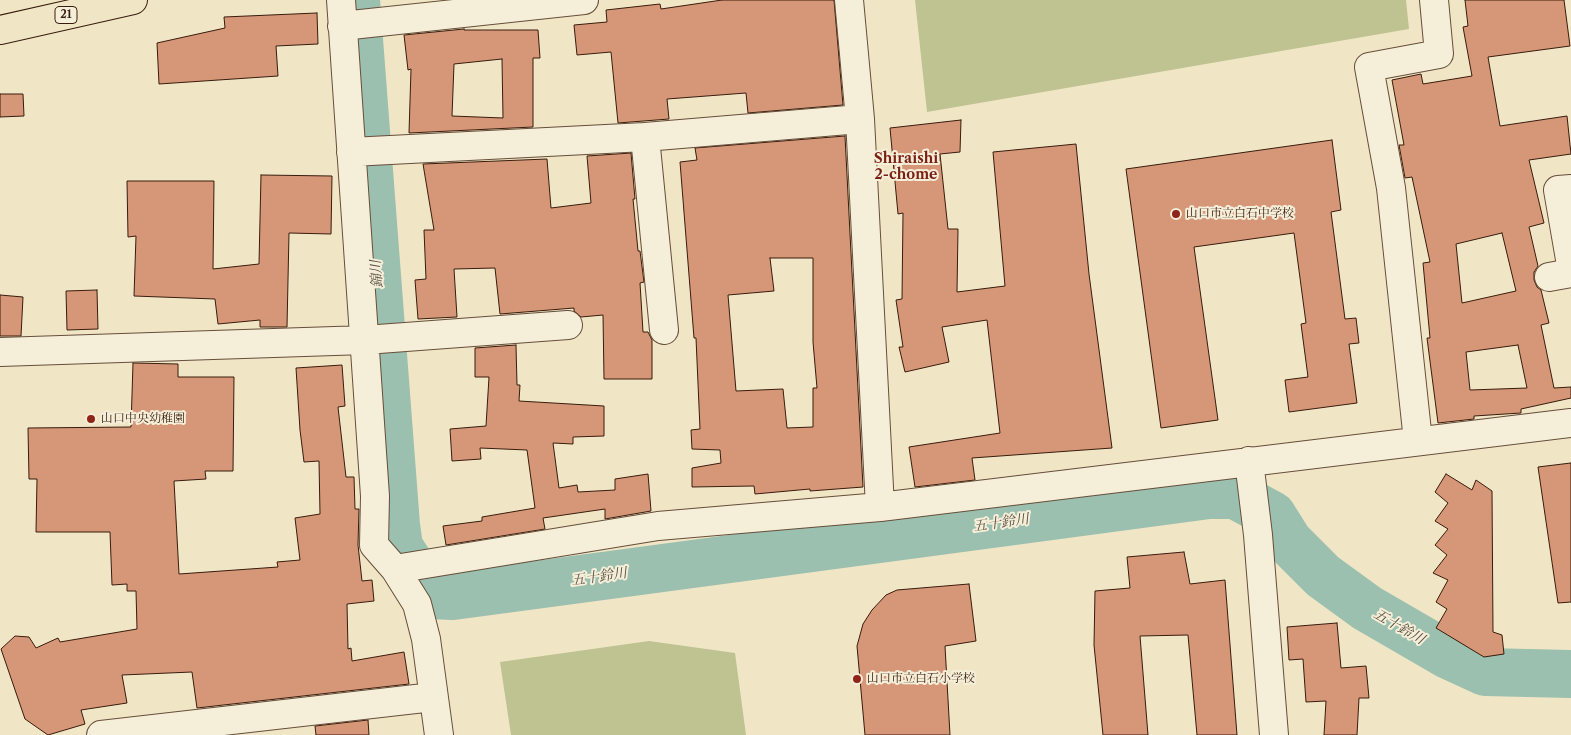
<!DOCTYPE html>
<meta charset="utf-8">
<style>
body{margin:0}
canvas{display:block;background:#f0e5c5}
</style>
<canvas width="1571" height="735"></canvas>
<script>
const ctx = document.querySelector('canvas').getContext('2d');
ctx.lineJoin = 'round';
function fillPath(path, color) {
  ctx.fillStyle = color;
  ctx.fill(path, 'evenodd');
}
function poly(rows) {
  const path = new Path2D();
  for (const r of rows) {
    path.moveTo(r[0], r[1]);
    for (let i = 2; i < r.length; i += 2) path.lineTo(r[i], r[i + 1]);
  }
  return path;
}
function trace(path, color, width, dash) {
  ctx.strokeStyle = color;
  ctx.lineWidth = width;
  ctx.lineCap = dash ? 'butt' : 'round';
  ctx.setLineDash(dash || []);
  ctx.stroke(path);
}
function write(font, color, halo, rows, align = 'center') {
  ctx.font = font + ' "Libre Caslon Text","Noto Serif JP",serif';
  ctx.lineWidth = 4;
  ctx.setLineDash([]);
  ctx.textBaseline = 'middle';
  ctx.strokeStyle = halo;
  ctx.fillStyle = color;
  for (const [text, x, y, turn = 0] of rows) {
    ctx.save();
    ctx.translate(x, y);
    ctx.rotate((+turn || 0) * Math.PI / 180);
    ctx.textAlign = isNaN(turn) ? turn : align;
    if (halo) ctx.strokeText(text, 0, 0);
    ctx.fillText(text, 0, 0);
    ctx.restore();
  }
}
const green = poly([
 [915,0,1406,0,1409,29,927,112],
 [649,641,735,653,746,735,511,735,500,662]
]);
const river = poly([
 [356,0,396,525,399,547,430,595,453,596,1209,495,1235,495,1272,515,1289,542,1323,576,1367,608,1448,655,1485,672,1571,674]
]);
const building = poly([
 [722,0,834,0,843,105,748,113,746,93,667,99,669,119,618,123,611,52,577,55,574,25,607,22,606,10,660,4,661,9,722,0],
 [1465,0,1564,0,1570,46,1488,57,1500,126,1567,116,1571,154,1529,160,1544,223,1529,227,1538,266,1534,272,1534,280,1537,287,1541,290,1549,323,1541,325,1554,388,1571,387,1571,398,1521,409,1521,413,1474,416,1474,419,1438,423,1427,338,1430,338,1423,263,1430,262,1412,177,1405,178,1399,145,1404,145,1392,80,1421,74,1423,84,1472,76,1463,27,1468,26,1465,0],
 [1502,233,1516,291,1462,303,1456,244,1502,233],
 [1518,345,1527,388,1470,390,1466,352,1518,345],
 [317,13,318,44,276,46,278,76,159,84,157,43,225,28,224,17,317,13],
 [464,29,464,30,538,30,540,58,533,58,533,127,409,133,411,69,408,70,404,35,464,29],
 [502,59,503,118,452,116,454,64,502,59],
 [0,94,23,94,24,116,0,117,0,94],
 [961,120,960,152,940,154,948,229,958,229,957,292,1005,286,993,152,1076,144,1089,274,1112,448,972,458,975,480,915,487,909,447,1000,433,987,320,942,327,949,362,905,372,899,347,903,347,896,300,902,299,903,213,898,214,890,128,961,120],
 [845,136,863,487,810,491,810,489,755,494,754,486,692,487,692,468,721,463,720,450,692,449,691,430,700,429,696,338,694,338,680,162,697,160,695,148,845,136],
 [770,258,813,258,813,342,817,388,813,388,813,427,787,428,783,389,736,391,728,295,774,291,770,258],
 [1332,140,1341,210,1331,212,1345,319,1356,318,1359,343,1349,344,1357,403,1289,412,1285,380,1308,377,1301,324,1306,323,1294,233,1194,247,1218,420,1161,428,1126,169,1332,140],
 [631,153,635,199,633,199,638,251,640,251,644,282,640,283,643,332,648,332,652,340,652,379,604,379,603,315,581,317,574,311,574,308,500,314,495,268,454,269,457,317,418,319,415,280,426,279,424,230,434,230,423,164,547,159,551,208,591,203,587,156,631,153],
 [261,175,332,176,331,234,289,233,287,327,260,327,260,320,218,324,215,299,134,296,136,236,128,237,127,181,214,181,213,269,259,264,261,175],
 [97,290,98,329,67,330,66,291,97,290],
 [0,295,23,297,21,336,0,336,0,295],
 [516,345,517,385,520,385,519,401,604,406,604,436,573,437,573,444,553,443,559,488,577,485,578,492,615,490,615,479,648,474,651,511,605,519,605,509,543,518,545,529,446,545,443,526,482,521,482,517,535,508,527,450,480,448,481,459,452,461,450,429,486,426,489,377,475,377,475,348,516,345],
 [133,363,178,364,178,377,234,377,233,471,205,471,206,479,174,481,179,574,278,567,277,562,300,560,295,518,320,514,319,461,304,462,300,430,296,368,342,365,345,406,338,407,346,477,354,477,355,509,359,509,358,545,362,581,372,580,374,601,347,604,348,649,351,648,352,661,404,652,409,684,197,708,192,672,122,675,127,703,81,710,85,724,48,735,25,719,1,649,15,636,29,637,36,648,58,638,60,642,137,629,136,591,127,591,127,584,112,585,110,532,36,532,37,479,29,479,28,428,131,427,133,363],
 [1571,463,1571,602,1558,603,1538,467,1571,463],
 [1446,474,1472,490,1476,480,1492,491,1493,632,1502,635,1504,654,1484,657,1436,628,1447,609,1436,602,1448,580,1433,573,1447,555,1435,545,1448,529,1435,521,1448,503,1435,492,1446,474],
 [1184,552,1190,584,1225,580,1237,735,1197,735,1188,635,1140,636,1148,735,1103,735,1094,645,1095,591,1130,588,1127,557,1184,552],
 [969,584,976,641,945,646,950,735,865,735,857,646,863,624,872,610,886,595,897,590,969,584],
 [1337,623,1341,668,1366,666,1369,698,1359,698,1357,735,1324,735,1326,701,1306,702,1303,659,1289,660,1287,627,1337,623],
 [368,720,369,735,316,735,315,726,368,720]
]);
const minor = poly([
 [341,0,375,496,374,545,395,569,417,604,426,639,439,735],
 [849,0,860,119,880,507],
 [342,26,584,0],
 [645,137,664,330],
 [351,152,645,137,860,119],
 [1571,189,1558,190,1571,265],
 [1549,277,1571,273],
 [0,352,365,340,568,325],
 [1418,441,1391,188,1369,67,1439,54,1434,0],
 [1249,461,1258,535,1274,735],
 [395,569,658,526,880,507,1571,423],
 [101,735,433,697]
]);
const major = poly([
 [0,30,133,0]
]);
const markers = [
 [1176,214,5,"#8f2418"],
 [91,419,5,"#8f2418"],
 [857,679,5,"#8f2418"]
];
const shields = [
 [66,15,22]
];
const shieldNames = [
 ["21",66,15]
];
const poiNames = [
 ["山口市立白石中学校",1186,214],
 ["山口中央幼稚園",101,419],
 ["山口市立白石小学校",867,679]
];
const neighbourhoodNames = [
 ["Shiraishi",906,159],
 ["2-chome",906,175]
];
const waterNames = [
 ["錦川",377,274,-94],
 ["五十鈴川",1001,523,-8],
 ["五十鈴川",599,577,-8],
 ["五十鈴川",1399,627,30]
];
fillPath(green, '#bfc391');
trace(river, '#9bc0af', 48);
fillPath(building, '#d69678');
trace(building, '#381c0b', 1);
trace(minor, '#664e3a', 30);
trace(major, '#381c0b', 30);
trace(minor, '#f5eed9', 28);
trace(major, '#f0e5c5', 28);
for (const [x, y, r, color] of markers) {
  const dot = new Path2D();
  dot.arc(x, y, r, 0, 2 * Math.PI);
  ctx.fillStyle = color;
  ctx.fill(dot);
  trace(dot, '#f5eed9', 2);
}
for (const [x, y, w] of shields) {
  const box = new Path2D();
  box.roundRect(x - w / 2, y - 8.5, w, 17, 4);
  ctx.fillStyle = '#f5eed9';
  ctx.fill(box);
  trace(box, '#381c0b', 1);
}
write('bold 11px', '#381c0b', null, shieldNames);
write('12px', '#381c0b', '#f5eed9', poiNames, 'left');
write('bold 14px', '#7a1f14', '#f5eed9', neighbourhoodNames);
write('italic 14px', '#564d3c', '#f5eed9', waterNames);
</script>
